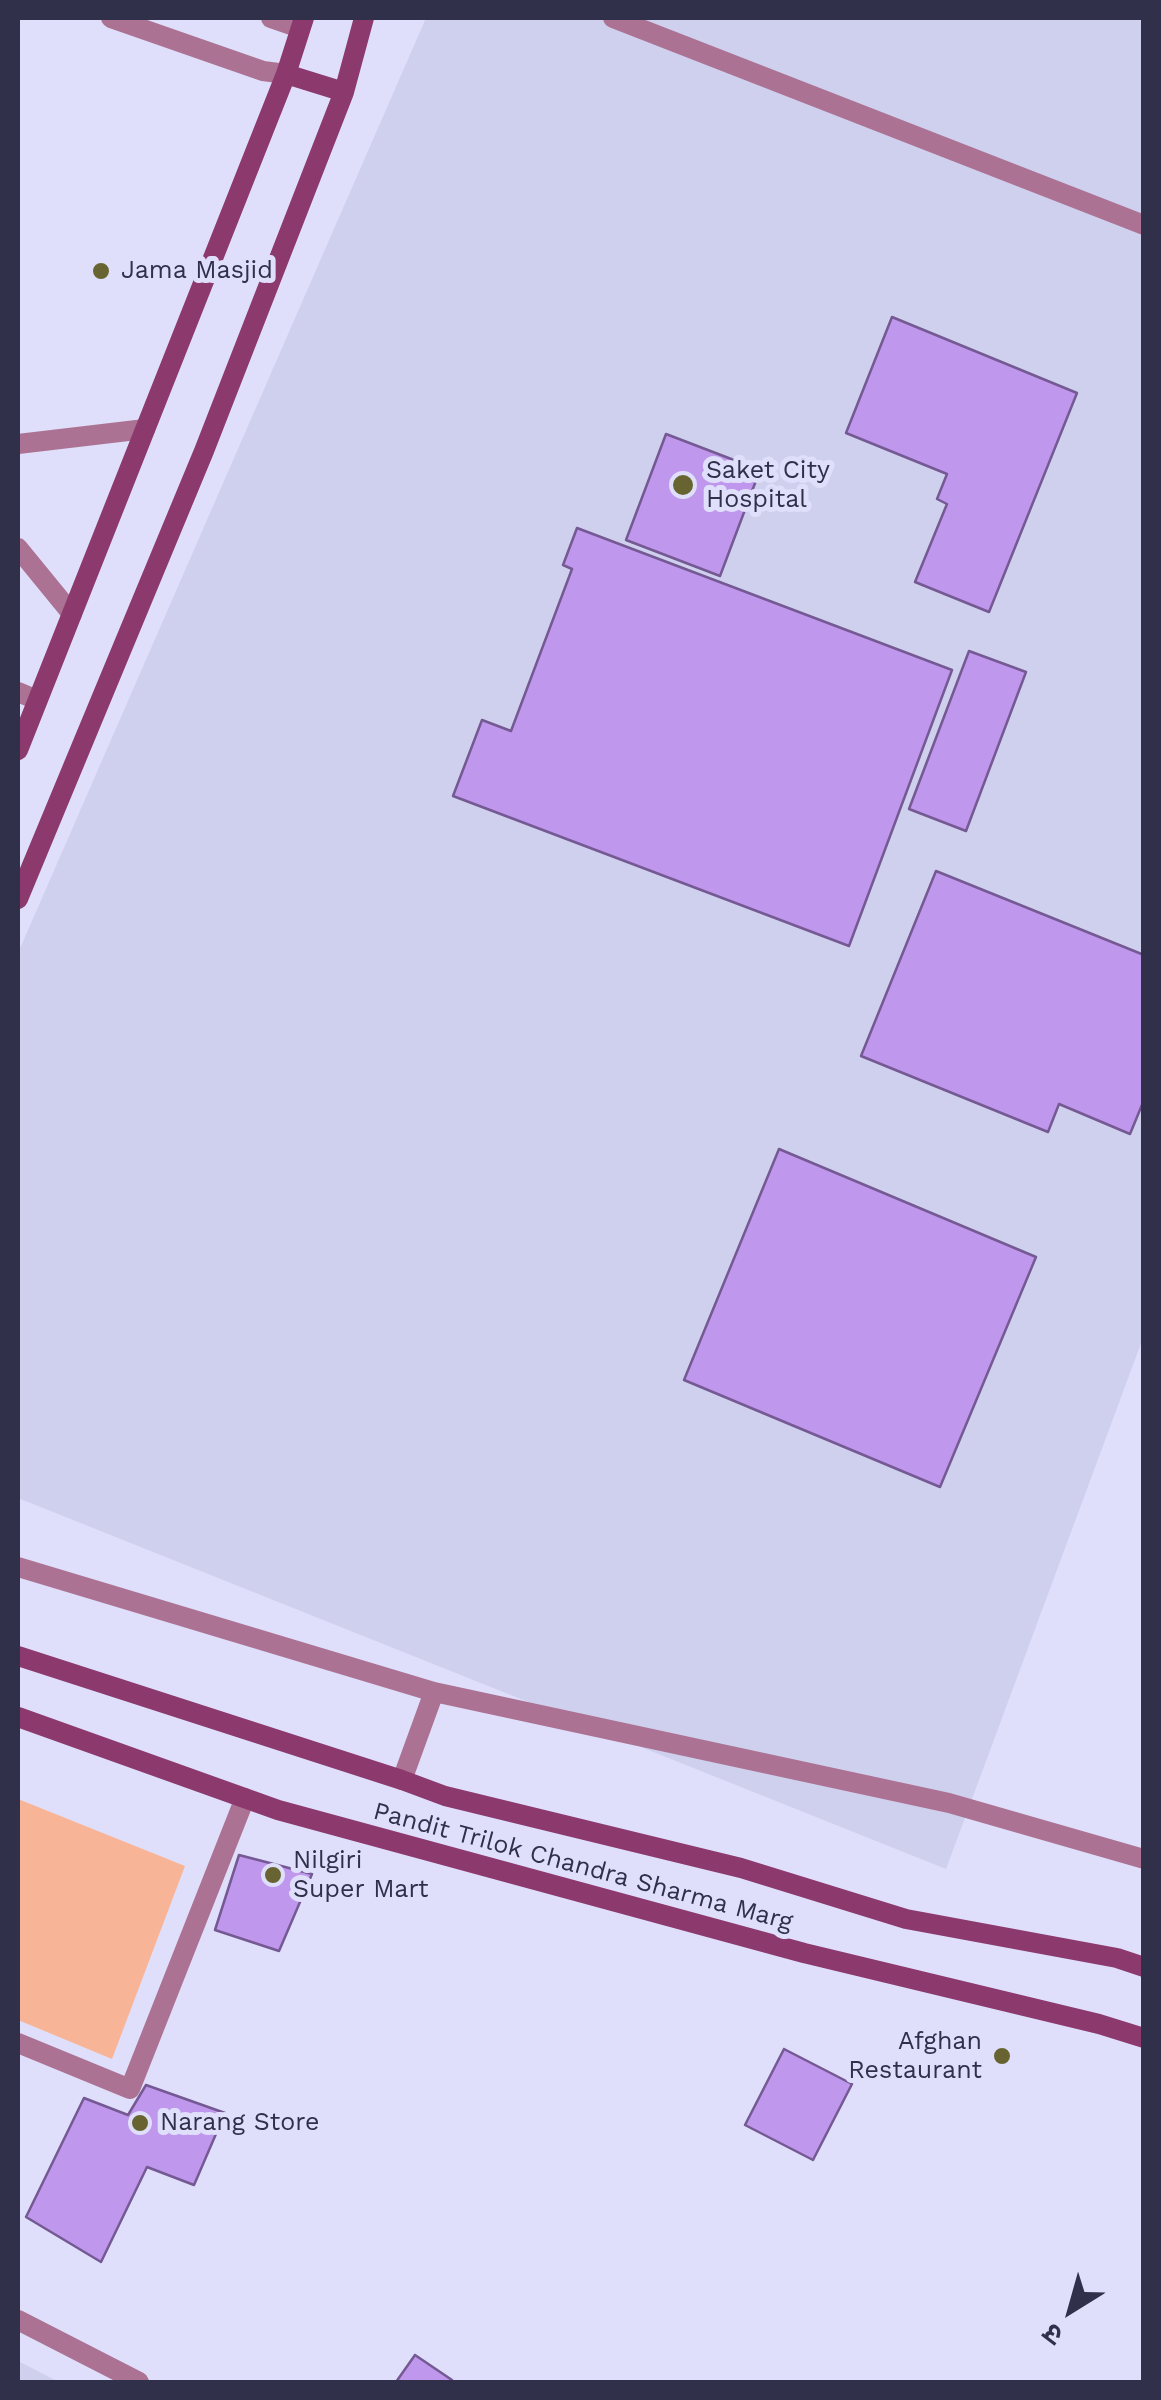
<!DOCTYPE html>
<meta charset="utf-8">
<style>
body{margin:0}
#map{position:relative;width:1161px;height:2400px;overflow:hidden;background:#dfdffb;font-family:"Work Sans","Noto Sans Devanagari",sans-serif}
canvas{display:block}
.frame{position:absolute;inset:0;border:20px solid #31304b;pointer-events:none}
.north{position:absolute;left:1021px;top:2260px;width:100px;height:100px;-webkit-text-stroke:8px #dfdffb;paint-order:stroke;rotate:217deg;font-size:28px;font-weight:700;line-height:40px;text-align:center;color:#31304b}
.north::after{content:'';display:block;margin:auto;width:35px;height:45px;background:#31304b;clip-path:polygon(50% 0,100% 100%,50% 72%,0 100%)}
</style>
<div id="map">
<canvas width="1161" height="2400"></canvas>
<div class="frame"></div>
<div class="north">उ</div>
</div>
<script>
const ctx = document.querySelector('canvas').getContext('2d');
ctx.lineJoin = 'round';
function fillPath(path, color) {
  ctx.fillStyle = color;
  ctx.fill(path, 'evenodd');
}
function poly(rows) {
  const path = new Path2D();
  for (const r of rows) {
    path.moveTo(r[0], r[1]);
    for (let i = 2; i < r.length; i += 2) path.lineTo(r[i], r[i + 1]);
  }
  return path;
}
function trace(path, color, width, dash) {
  ctx.strokeStyle = color;
  ctx.lineWidth = width;
  ctx.lineCap = dash ? 'butt' : 'round';
  ctx.setLineDash(dash || []);
  ctx.stroke(path);
}
function write(font, color, halo, rows, align = 'center') {
  ctx.font = font + ' "Work Sans",sans-serif';
  ctx.lineWidth = 10;
  ctx.setLineDash([]);
  ctx.textBaseline = 'middle';
  ctx.strokeStyle = halo;
  ctx.fillStyle = color;
  for (const [text, x, y, turn = 0] of rows) {
    ctx.save();
    ctx.translate(x, y);
    ctx.rotate((+turn || 0) * Math.PI / 180);
    ctx.textAlign = isNaN(turn) ? turn : align;
    if (halo) ctx.strokeText(text, 0, 0);
    ctx.fillText(text, 0, 0);
    ctx.restore();
  }
}
const built = poly([
 [426,18,1143,18,1143,1338,946,1869,18,1498,18,953],
 [18,2361,59,2382,18,2382]
]);
const green = poly([
 [18,1799,185,1866,112,2059,18,2020]
]);
const building = poly([
 [892,317,1077,393,989,612,915,582,947,504,937,499,947,474,846,433,892,317],
 [666,434,760,470,720,576,626,540,666,434],
 [577,528,952,670,849,946,453,796,482,720,511,731,572,569,563,565,577,528],
 [969,651,1026,672,966,831,909,809,969,651],
 [936,871,1144,955,1144,1100,1130,1134,1059,1104,1048,1132,861,1056,936,871],
 [779,1149,1036,1257,940,1487,684,1380,779,1149],
 [239,1855,312,1874,279,1951,215,1930,239,1855],
 [784,2049,852,2084,813,2160,745,2125,784,2049],
 [146,2085,225,2113,194,2185,147,2167,101,2262,26,2217,84,2098,128,2115,146,2085],
 [415,2355,452,2380,451,2382,396,2382,415,2355]
]);
const lane = poly([
 [111,18,263,71,286,74],
 [271,18,300,28],
 [613,18,1144,225],
 [18,444,145,429],
 [18,548,72,614],
 [18,692,37,700],
 [18,1567,434,1692,949,1803,1144,1859],
 [402,1780,434,1692]
]);
const street = poly([
 [18,2043,130,2089,245,1798],
 [18,2320,139,2382]
]);
const secondary = poly([
 [286,74,344,92],
 [18,750,286,74,304,18],
 [18,899,204,451,344,92,364,18],
 [18,1656,402,1780,445,1796,741,1868,906,1919,1117,1958,1144,1967],
 [18,1717,278,1810,804,1953,1099,2024,1144,2038]
]);
const markers = [
 [101,271,10,"#686431"],
 [683,485,12,"#686431"],
 [273,1875,10,"#686431"],
 [1002,2056,10,"#686431"],
 [140,2123,10,"#686431"]
];
const poiNames = [
 ["Jama Masjid",121,271],
 ["Saket City",706,471],
 ["Hospital",706,500],
 ["Nilgiri",293,1861],
 ["Super Mart",293,1890],
 ["Afghan",982,2042,"right"],
 ["Restaurant",982,2071,"right"],
 ["Narang Store",160,2123]
];
const streetNames = [
 ["Pandit Trilok Chandra Sharma Marg",583,1867,15]
];
fillPath(built, '#cfd0ee');
fillPath(green, '#f8b496');
fillPath(building, '#bf97ed');
trace(building, '#745993', 2.5);
trace(lane, '#ac7293', 20);
trace(street, '#ac7293', 20);
trace(secondary, '#8c396d', 20);
for (const [x, y, r, color] of markers) {
  const dot = new Path2D();
  dot.arc(x, y, r, 0, 2 * Math.PI);
  ctx.fillStyle = color;
  ctx.fill(dot);
  trace(dot, '#dfdffb', 4);
}
write('25px', '#31304b', '#dfdffb', poiNames, 'left');
write('25px', '#31304b', '#dfdffb', streetNames);
</script>
